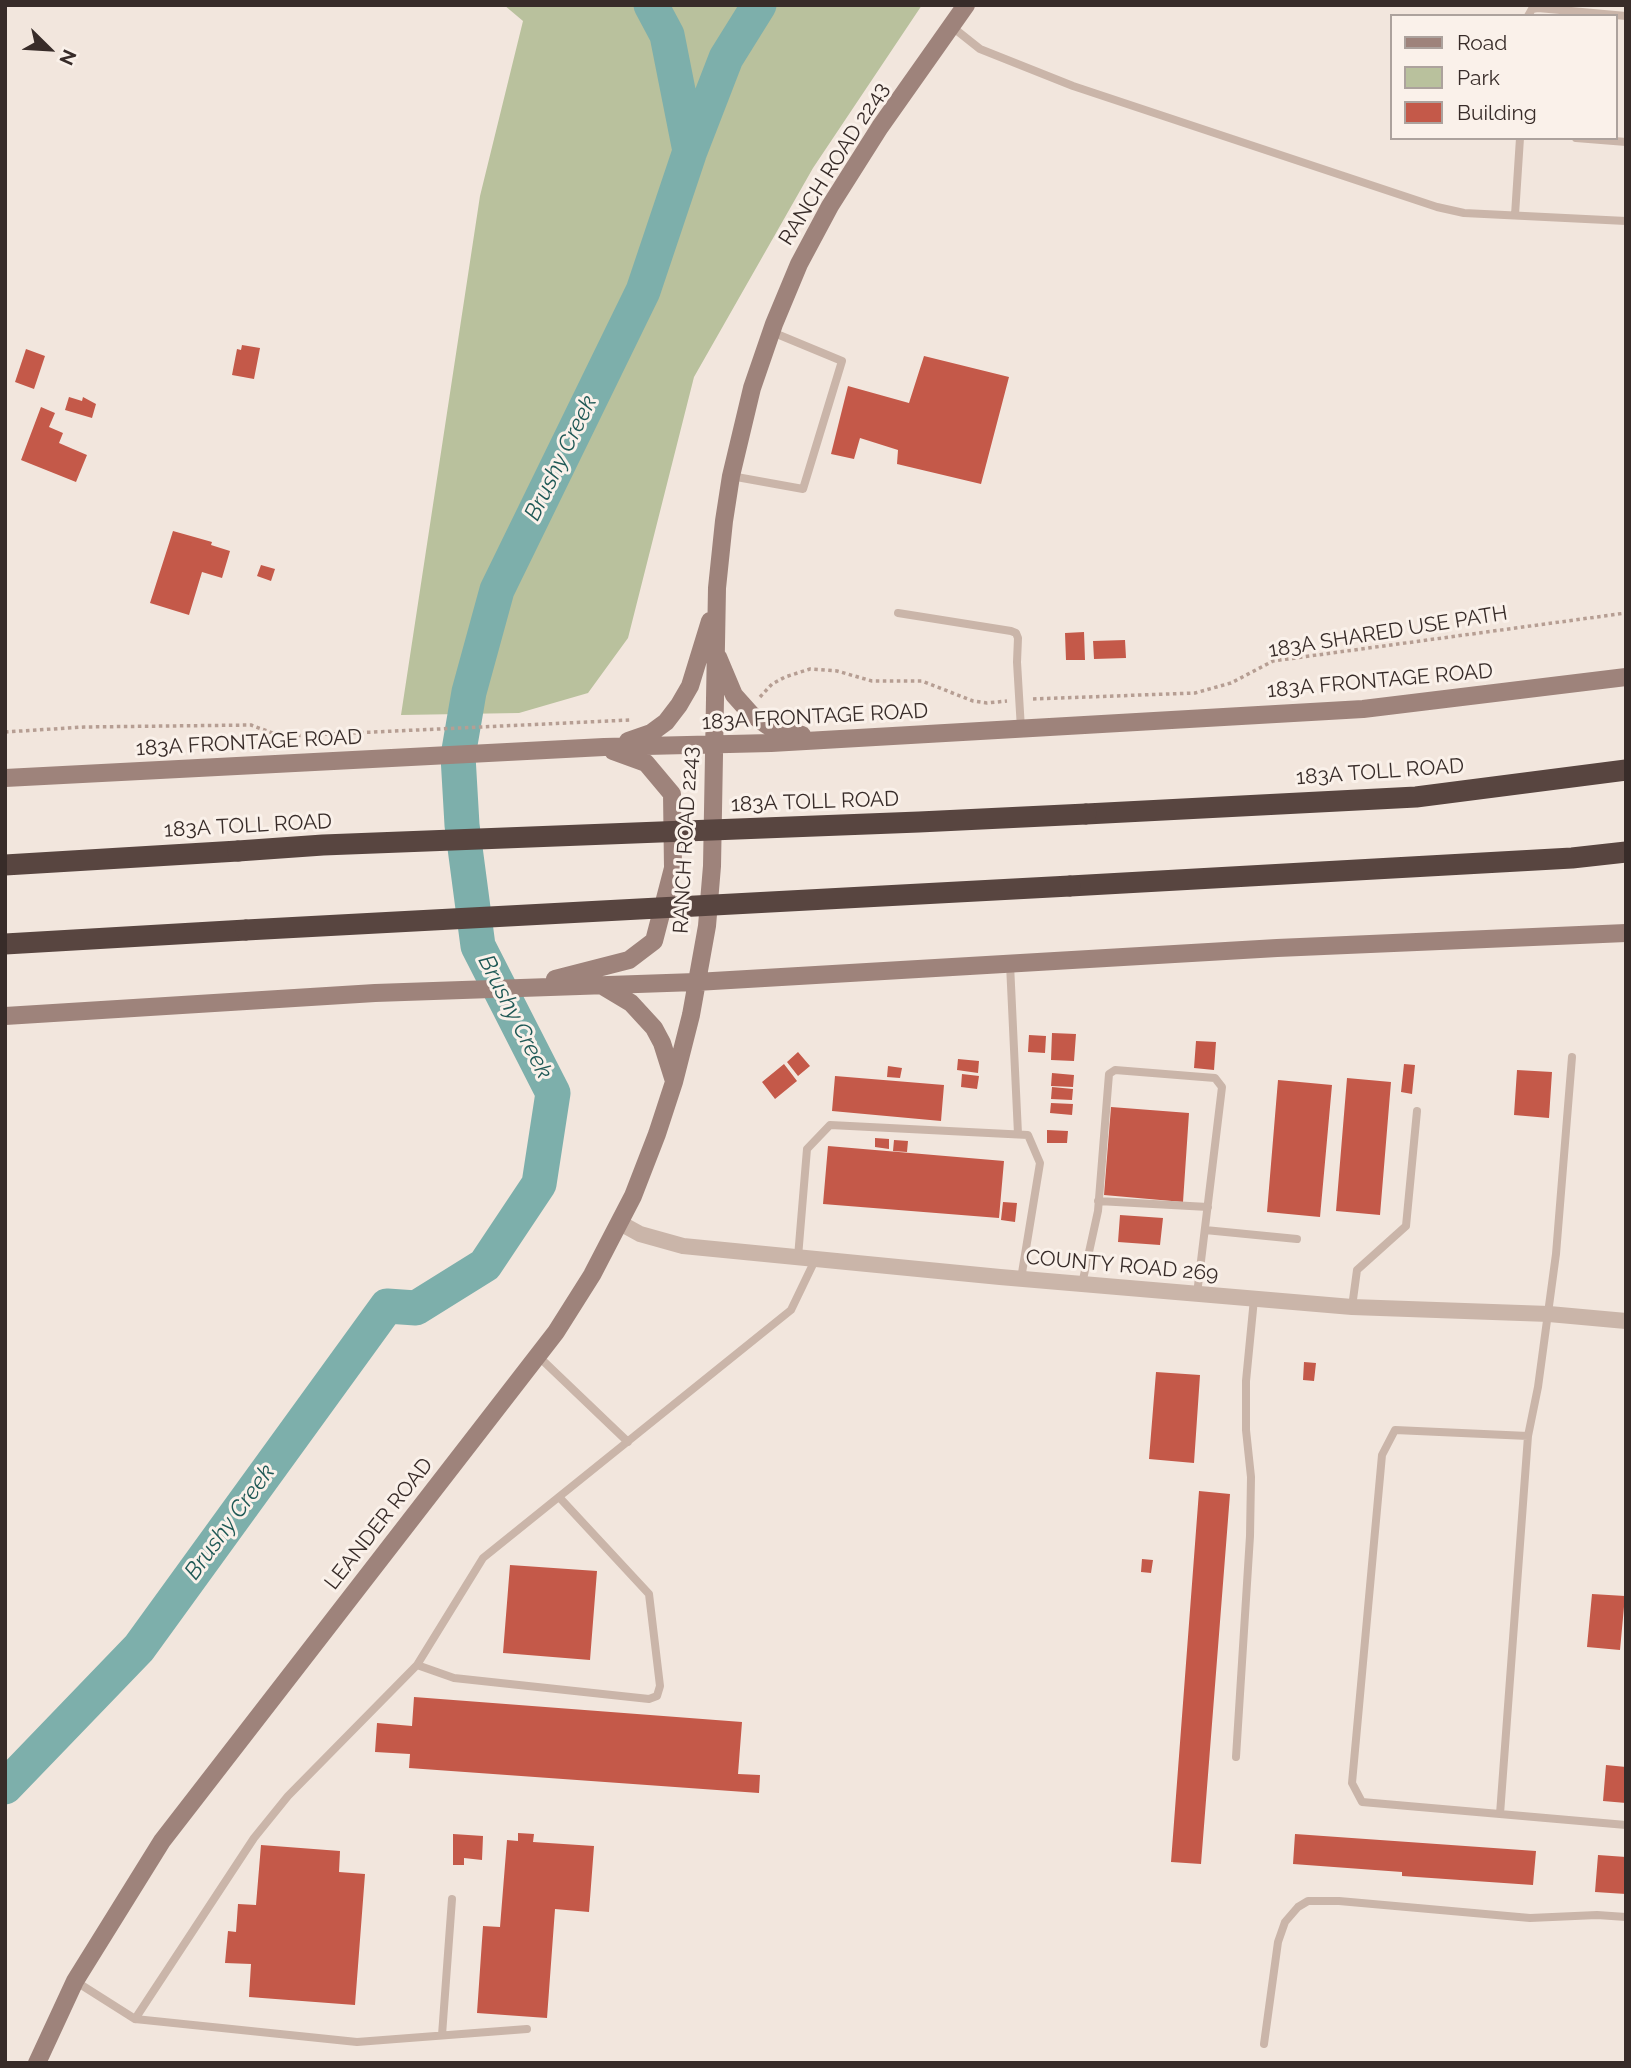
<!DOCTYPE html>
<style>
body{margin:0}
#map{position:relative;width:1631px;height:2068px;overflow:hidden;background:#f2e6dd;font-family:Raleway,sans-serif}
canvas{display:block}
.frame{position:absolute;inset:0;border:7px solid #382c29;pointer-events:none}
.legend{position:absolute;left:1390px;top:14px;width:228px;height:126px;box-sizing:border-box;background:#faf1ea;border:2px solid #aca29d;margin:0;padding:9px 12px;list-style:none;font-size:21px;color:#382c29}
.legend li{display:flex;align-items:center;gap:14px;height:35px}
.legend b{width:35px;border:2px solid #aca29d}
.north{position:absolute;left:14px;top:14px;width:70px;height:70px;-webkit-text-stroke:5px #faf1ea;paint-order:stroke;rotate:114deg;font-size:19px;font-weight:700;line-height:28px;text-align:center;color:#382c29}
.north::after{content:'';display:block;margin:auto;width:24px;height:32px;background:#382c29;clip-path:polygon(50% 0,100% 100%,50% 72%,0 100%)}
</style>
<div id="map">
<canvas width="1631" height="2068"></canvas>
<div class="frame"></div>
<ul class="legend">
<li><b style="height:9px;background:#9e837b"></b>Road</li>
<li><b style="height:19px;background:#b9c19d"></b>Park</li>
<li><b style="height:19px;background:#c45949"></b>Building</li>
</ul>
<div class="north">N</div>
</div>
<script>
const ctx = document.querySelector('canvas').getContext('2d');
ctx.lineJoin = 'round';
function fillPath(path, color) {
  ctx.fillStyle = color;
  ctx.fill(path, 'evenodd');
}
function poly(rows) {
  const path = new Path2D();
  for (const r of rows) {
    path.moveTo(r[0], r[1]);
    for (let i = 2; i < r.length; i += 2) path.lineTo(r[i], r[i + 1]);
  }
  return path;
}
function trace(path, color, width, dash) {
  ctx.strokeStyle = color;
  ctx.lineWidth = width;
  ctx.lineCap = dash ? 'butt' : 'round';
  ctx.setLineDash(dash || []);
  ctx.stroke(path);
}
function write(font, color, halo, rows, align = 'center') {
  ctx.font = font + ' Raleway,sans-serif';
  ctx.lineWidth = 6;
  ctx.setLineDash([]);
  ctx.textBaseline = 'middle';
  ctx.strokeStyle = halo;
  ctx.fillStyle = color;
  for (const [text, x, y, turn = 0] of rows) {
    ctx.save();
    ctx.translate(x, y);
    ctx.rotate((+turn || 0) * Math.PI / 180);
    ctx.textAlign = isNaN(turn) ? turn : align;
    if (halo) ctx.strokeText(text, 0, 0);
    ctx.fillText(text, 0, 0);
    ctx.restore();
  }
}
const green = poly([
 [504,5,922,5,813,168,694,377,628,638,588,693,519,713,401,715,480,196,523,21]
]);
const river = poly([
 [651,5,667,35,690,151],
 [5,1787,139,1648,387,1306,416,1308,485,1265,539,1184,553,1093,478,946,462,825,458,756,469,692,497,590,643,291,690,151,726,58,759,5]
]);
const building = poly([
 [242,345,260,348,254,379,232,375,237,349,241,350],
 [26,349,45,356,34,389,15,382],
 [924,356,1009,377,981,484,897,464,898,450,860,438,854,459,831,454,848,386,909,403],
 [69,397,82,401,83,397,96,404,92,418,65,410],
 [41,407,55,413,49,427,63,433,59,443,87,455,76,482,21,460],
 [173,531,212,542,211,545,230,551,222,578,202,572,189,615,150,603],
 [261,565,275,569,271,581,257,576],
 [1084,632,1085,660,1066,660,1065,633],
 [1125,640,1126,658,1094,659,1093,641],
 [1052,1033,1076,1034,1074,1061,1051,1060],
 [1029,1035,1046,1036,1045,1053,1028,1052],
 [1196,1041,1216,1042,1214,1070,1194,1068],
 [798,1052,810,1066,798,1076,787,1062],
 [958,1059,979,1061,978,1073,957,1070],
 [784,1064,797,1081,775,1099,762,1082],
 [1404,1064,1415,1065,1412,1094,1401,1092],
 [888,1066,902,1068,900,1078,887,1077],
 [1517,1070,1552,1072,1549,1118,1514,1115],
 [1052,1073,1074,1075,1073,1087,1051,1086],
 [962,1074,979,1076,977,1089,961,1087],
 [835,1076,944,1085,941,1121,832,1111],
 [1347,1078,1391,1082,1380,1215,1336,1211],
 [1278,1080,1332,1085,1320,1217,1267,1212],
 [1052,1087,1073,1089,1072,1100,1051,1099],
 [1051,1103,1073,1104,1072,1115,1050,1113],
 [1111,1107,1189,1113,1183,1202,1104,1195],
 [1047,1130,1068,1131,1067,1143,1047,1143],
 [875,1138,889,1139,889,1149,875,1147],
 [894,1140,908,1141,907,1152,893,1151],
 [828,1146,1004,1161,999,1218,823,1204],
 [1003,1202,1017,1203,1015,1222,1001,1220],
 [1120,1215,1163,1218,1160,1245,1118,1242],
 [1304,1362,1316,1363,1314,1381,1303,1380],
 [1156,1372,1200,1375,1194,1463,1149,1459],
 [1199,1491,1230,1494,1201,1864,1171,1862],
 [1142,1559,1153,1560,1151,1573,1141,1572],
 [510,1565,597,1571,590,1660,503,1653],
 [1592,1594,1625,1596,1620,1650,1587,1647],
 [414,1697,742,1722,738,1774,760,1775,759,1793,409,1768,410,1754,375,1752,377,1723,412,1726],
 [1606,1765,1626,1767,1626,1803,1603,1801],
 [518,1833,534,1834,533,1842,594,1846,589,1912,555,1909,547,2018,477,2013,483,1926,500,1927,507,1840,518,1841],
 [453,1834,483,1836,482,1860,464,1858,464,1865,453,1865],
 [1295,1834,1536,1851,1533,1885,1402,1876,1402,1872,1293,1864],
 [261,1845,340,1851,339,1872,365,1874,355,2005,249,1997,251,1964,225,1963,228,1931,236,1932,238,1904,256,1905],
 [1598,1855,1626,1857,1626,1894,1595,1892]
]);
const path = poly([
 [760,697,772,684,785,677,810,669,837,671,872,681,922,681,973,701,987,703,1007,701],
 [1033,699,1195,693,1231,683,1273,661,1626,613],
 [5,732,84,727,251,725,275,734,289,736,630,720]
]);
const lane = poly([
 [1528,16,1532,9,1538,8,1626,16],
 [951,26,980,49,1073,86,1437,207,1464,213,1626,221],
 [1576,138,1626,142],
 [1515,215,1520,138],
 [731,476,803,489,842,361,772,332],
 [898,613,1011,631,1016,633,1018,638,1017,662,1021,729],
 [1010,964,1018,1134],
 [1572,1057,1556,1254,1538,1387,1528,1436,1395,1430,1382,1455,1352,1783,1362,1802,1626,1825],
 [1098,1201,1208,1207],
 [1205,1230,1297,1239],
 [798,1257,807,1149,830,1125,1028,1135,1040,1163,1021,1279],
 [1082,1284,1098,1211,1109,1074,1115,1070,1215,1078,1222,1087,1197,1294],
 [1352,1307,1357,1270,1406,1226,1417,1111],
 [537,1355,628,1442],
 [417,1665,454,1678,649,1699,657,1696,660,1686,649,1594,559,1497],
 [1236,1757,1250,1536,1251,1477,1246,1430,1246,1381,1254,1299],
 [1500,1814,1528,1436],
 [75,1981,135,2019,357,2042,527,2029],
 [135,2019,254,1838,288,1796,417,1665,483,1558,791,1310,816,1258],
 [442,2035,452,1899],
 [1264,2044,1278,1942,1285,1922,1298,1907,1308,1901,1339,1901,1530,1918,1597,1915,1626,1917]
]);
const street = poly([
 [620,1223,640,1234,683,1246,1000,1277,1352,1307,1549,1314,1626,1321]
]);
const secondary = poly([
 [718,657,734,695,751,714,768,726,802,735],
 [628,741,651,733,666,722,679,705,690,686,710,621],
 [5,778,604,747,771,743,1363,709,1626,677],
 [555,979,629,960,654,941,673,868,672,794,646,763,613,751],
 [601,985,631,1003,654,1028,662,1043,674,1081],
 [5,1016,375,993,696,982,1277,948,1626,933],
 [37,2063,75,1981,162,1841,556,1332,592,1275,633,1196,657,1134,674,1082,691,1015,707,926,712,866,717,588,724,521,731,476,752,388,774,324,799,264,830,206,880,127,966,5]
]);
const highway = poly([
 [1086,814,1416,797,1626,770],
 [5,865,238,851],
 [1070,886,1572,858,1626,852],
 [5,944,246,930]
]);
const highwayBridge = poly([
 [238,851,323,845,919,822,1086,814],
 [246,930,1070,886]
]);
const streetNames = [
 ["RANCH ROAD 2243",834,164,-58],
 ["183A SHARED USE PATH",1388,632,-9],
 ["183A FRONTAGE ROAD",1380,681,-5],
 ["183A FRONTAGE ROAD",815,717,-3],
 ["183A FRONTAGE ROAD",249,743,-3],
 ["183A TOLL ROAD",1380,772,-4],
 ["183A TOLL ROAD",815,802,-2],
 ["183A TOLL ROAD",248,826,-3],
 ["RANCH ROAD 2243",686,840,-87],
 ["COUNTY ROAD 269",1122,1266,5],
 ["LEANDER ROAD",379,1524,-52]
];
const waterNames = [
 ["Brushy Creek",561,458,-64],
 ["Brushy Creek",515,1017,63],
 ["Brushy Creek",230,1522,-54]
];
fillPath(green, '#b9c19d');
trace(river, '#7dafab', 35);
fillPath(building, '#c45949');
trace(path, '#b69e93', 3.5, [3.5, 3.5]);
trace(lane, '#cab5a9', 8);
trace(street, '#cab5a9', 16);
trace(secondary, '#9e837b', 18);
trace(highway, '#584540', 21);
trace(highwayBridge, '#584540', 21);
write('21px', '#382c29', '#faf1ea', streetNames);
write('italic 23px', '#1f5956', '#faf1ea', waterNames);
</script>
